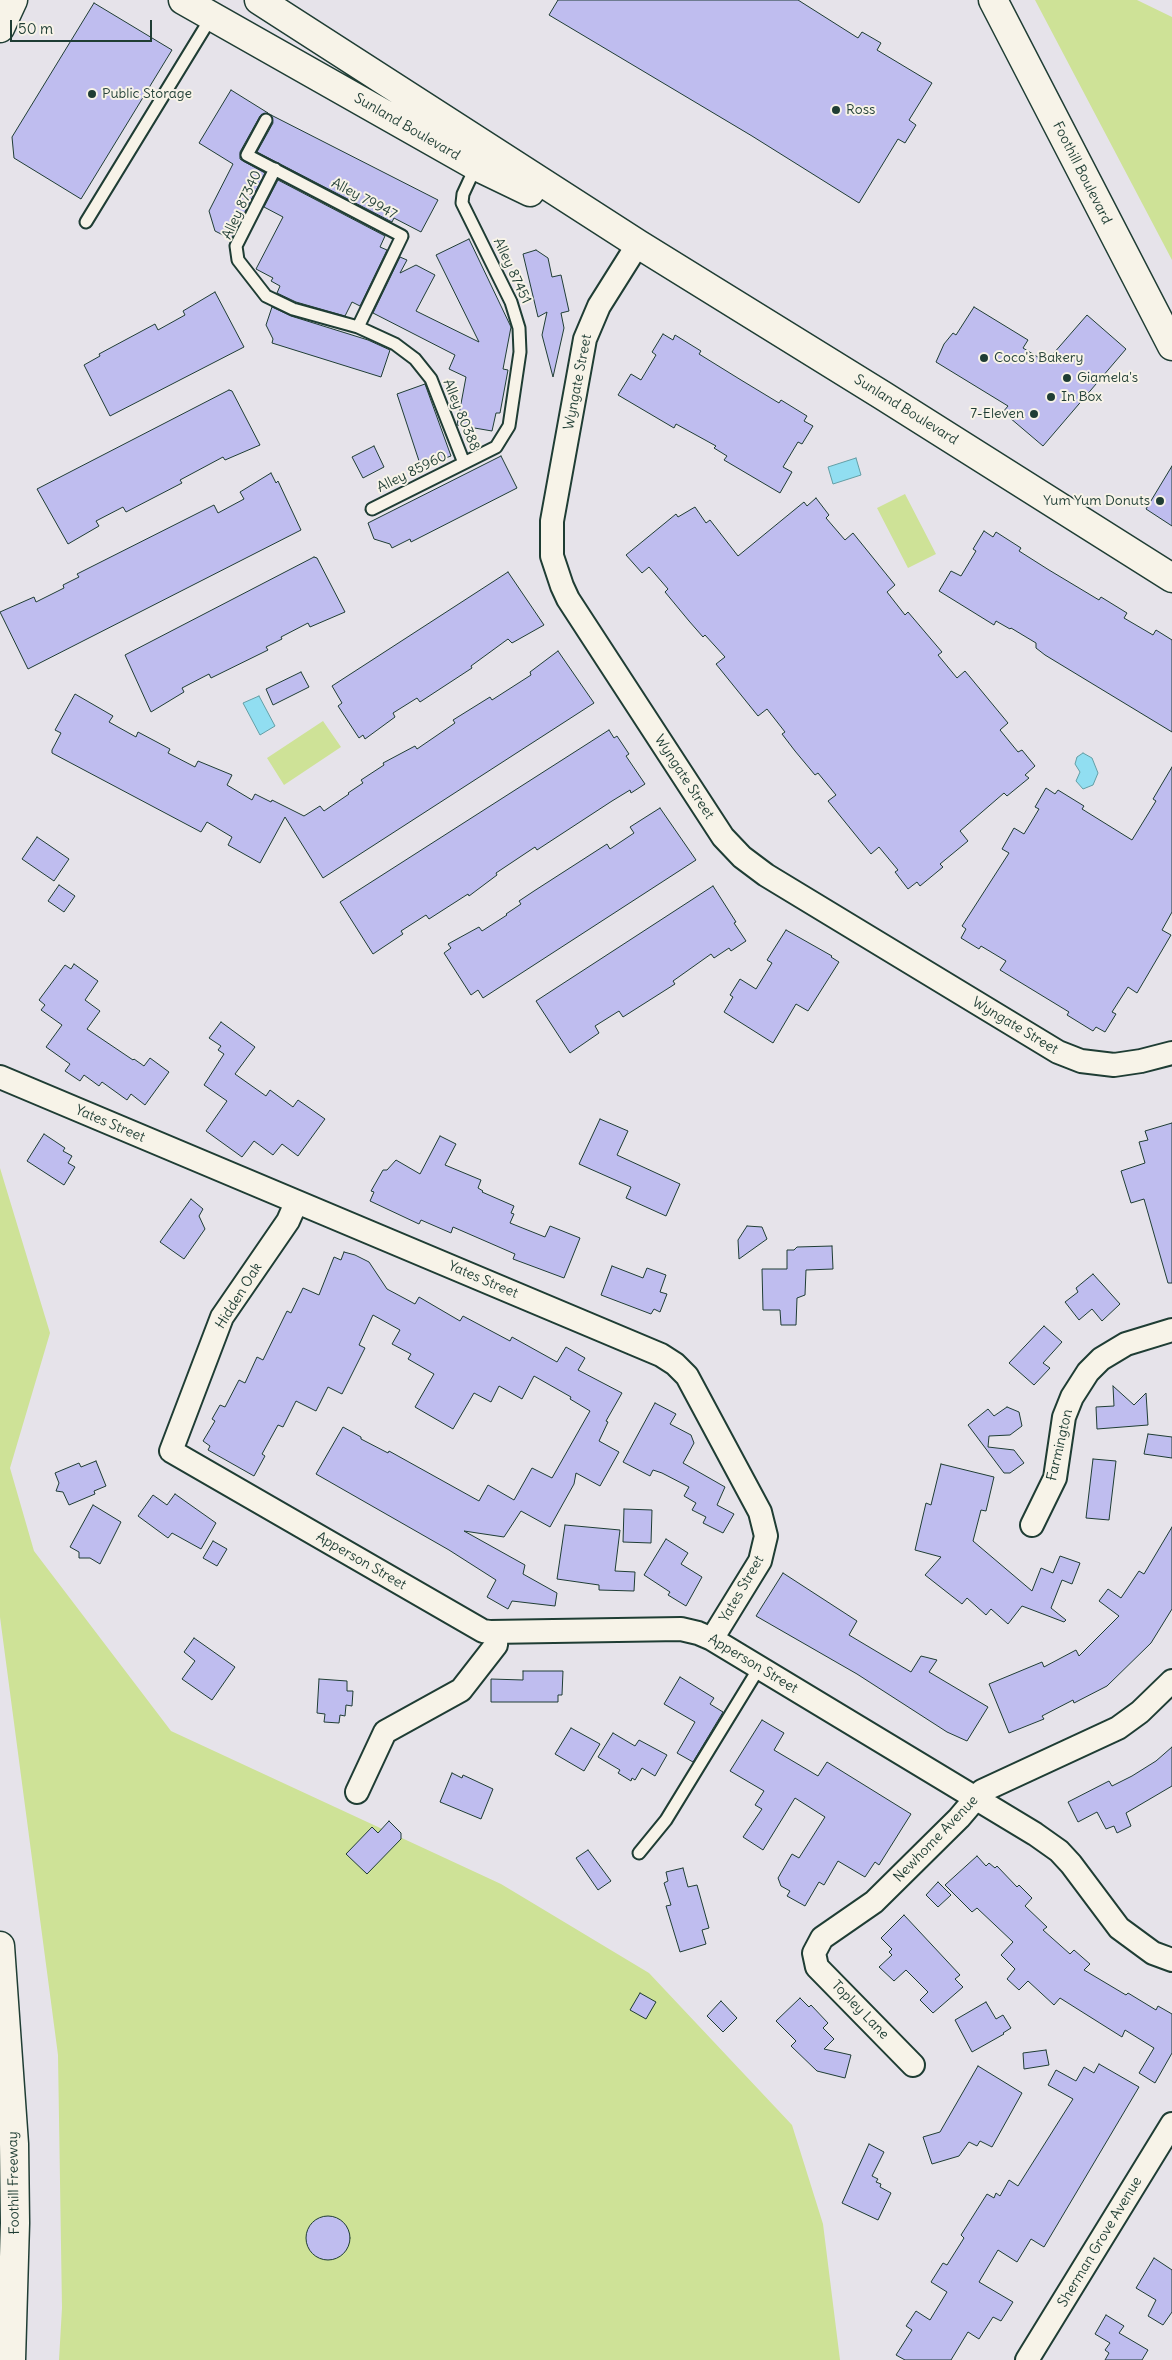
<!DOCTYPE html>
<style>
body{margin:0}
#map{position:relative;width:1172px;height:2360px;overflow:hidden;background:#e6e3ea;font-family:Delius,sans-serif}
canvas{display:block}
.scale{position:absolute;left:10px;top:20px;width:142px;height:22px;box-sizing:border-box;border:2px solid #1f3d34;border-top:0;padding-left:6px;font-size:15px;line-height:18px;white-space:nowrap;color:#1f3d34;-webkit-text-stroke:4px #f7f3e8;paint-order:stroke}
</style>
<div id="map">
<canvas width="1172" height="2360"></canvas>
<div class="scale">50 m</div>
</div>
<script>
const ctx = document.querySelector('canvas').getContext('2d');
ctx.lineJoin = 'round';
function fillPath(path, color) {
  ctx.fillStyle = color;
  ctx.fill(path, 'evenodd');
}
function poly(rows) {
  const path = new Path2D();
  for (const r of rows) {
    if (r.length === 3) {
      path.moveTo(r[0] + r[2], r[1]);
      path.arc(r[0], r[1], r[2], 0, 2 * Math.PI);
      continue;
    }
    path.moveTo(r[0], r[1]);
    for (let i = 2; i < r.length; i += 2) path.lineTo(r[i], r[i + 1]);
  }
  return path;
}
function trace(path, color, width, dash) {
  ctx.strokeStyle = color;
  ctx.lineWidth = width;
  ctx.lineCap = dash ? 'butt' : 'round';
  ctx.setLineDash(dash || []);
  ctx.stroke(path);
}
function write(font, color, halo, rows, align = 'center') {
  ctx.font = font + ' Delius,sans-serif';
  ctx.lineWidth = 4;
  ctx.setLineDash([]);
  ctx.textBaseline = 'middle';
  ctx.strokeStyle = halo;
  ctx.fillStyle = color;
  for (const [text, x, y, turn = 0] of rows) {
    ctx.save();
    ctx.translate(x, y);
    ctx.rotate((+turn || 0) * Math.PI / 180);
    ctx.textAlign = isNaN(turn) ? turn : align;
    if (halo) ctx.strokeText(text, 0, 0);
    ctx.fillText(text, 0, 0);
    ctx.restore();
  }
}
const green = poly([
 [1035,0,1137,0,1172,17,1172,260],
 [905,494,936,554,908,568,877,508],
 [323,721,341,747,284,785,267,758],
 [0,1168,50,1333,10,1468,34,1551,171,1731,501,1884,649,1973,792,2125,823,2224,840,2360,59,2360,62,2308,58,2055,0,1617]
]);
const water = poly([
 [856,458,861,475,833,484,828,467,856,458],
 [259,696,275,726,260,735,243,703,259,696],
 [1083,753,1092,758,1098,773,1093,785,1083,789,1076,781,1080,772,1075,764,1077,757,1083,753]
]);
const building = poly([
 [558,0,798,0,858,38,862,32,881,43,877,50,932,83,909,120,916,125,905,143,898,139,859,203,752,136,549,15,558,0],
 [94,3,172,50,81,199,14,158,12,137,94,3],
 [231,90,268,113,260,116,240,152,240,159,243,161,265,173,231,239,215,231,209,211,233,164,199,143,231,90],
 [271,115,438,200,421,232,394,218,392,222,257,152,273,123,271,115],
 [278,180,385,236,380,247,387,250,360,306,352,302,345,316,296,302,277,293,280,286,271,281,273,278,256,269,283,217,264,207,278,180],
 [469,239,511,327,503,369,508,370,500,413,496,413,492,431,457,425,466,377,449,369,455,355,373,313,400,257,407,260,400,273,416,265,435,275,416,311,479,342,436,255,469,239],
 [536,250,548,258,552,277,561,275,569,311,561,313,564,328,553,377,542,335,547,312,538,317,523,254,536,250],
 [215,292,244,347,110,416,84,365,100,356,99,354,155,324,158,330,185,315,183,311,215,292],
 [272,307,291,316,368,340,390,350,381,377,272,343,273,339,266,325,272,307],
 [974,307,1028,340,1023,348,1046,362,1087,315,1126,349,1043,446,1003,412,1008,406,936,362,944,344,953,333,956,335,974,307],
 [663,334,673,340,675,335,701,351,699,354,741,380,779,403,781,400,807,416,804,421,813,426,802,444,798,442,783,467,792,472,780,493,724,460,727,456,714,448,716,446,676,424,674,428,618,395,631,374,641,380,656,355,652,352,663,334],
 [425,384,451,456,421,467,397,394,425,384],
 [229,390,232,391,260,445,225,460,223,457,180,480,182,483,126,512,123,507,96,521,99,526,68,544,37,489,229,390],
 [374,446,384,467,363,478,352,457,374,446],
 [501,456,517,488,411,542,410,539,392,548,390,544,374,539,368,523,501,456],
 [1172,466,1172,526,1146,509,1172,466],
 [271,473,276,483,278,481,301,530,28,669,0,612,34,597,36,602,64,588,63,585,79,577,77,574,214,505,218,513,244,499,240,492,271,473],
 [816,498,829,515,826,518,845,540,853,533,895,585,887,592,905,615,908,612,942,652,938,655,957,678,965,671,1008,723,1000,730,1018,752,1022,750,1035,766,1025,775,1029,778,1007,796,1004,793,960,831,968,841,940,864,943,867,920,886,917,882,908,889,895,872,898,870,879,847,871,854,828,801,836,795,818,773,815,775,795,751,782,734,785,732,767,709,758,716,716,664,725,657,705,635,703,637,689,621,665,592,668,589,649,567,642,573,626,555,676,514,678,517,695,507,706,523,710,520,738,556,804,502,807,506,816,498],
 [984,531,993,537,996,532,1021,548,1019,551,1049,570,1099,600,1101,597,1127,613,1124,618,1153,635,1156,630,1172,640,1172,732,1045,655,1036,648,1036,643,1011,628,1010,629,996,621,994,625,939,591,951,571,961,576,976,551,973,549,984,531],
 [314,557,317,558,345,612,310,627,308,623,281,637,282,639,266,647,268,650,211,678,209,674,182,688,184,692,151,712,125,655,314,557],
 [508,572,544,625,512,643,508,639,471,666,472,668,420,702,417,698,393,713,395,717,365,739,363,735,359,738,338,706,342,703,332,686,508,572],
 [558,651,594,703,323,878,285,817,260,863,228,845,232,837,207,822,201,832,52,753,52,750,61,733,55,730,75,694,113,716,109,722,136,737,138,732,170,749,168,753,195,767,198,761,232,775,227,785,252,800,255,794,271,802,272,800,304,816,320,806,324,811,349,794,348,793,363,783,361,780,384,765,383,763,415,746,417,749,455,723,453,720,490,697,492,700,531,675,530,672,558,651],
 [301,672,309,687,273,705,266,689,301,672],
 [609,730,614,738,617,736,629,754,626,756,645,784,631,793,630,790,612,801,537,850,535,847,496,873,497,875,469,896,468,894,429,919,426,915,401,931,403,934,373,954,340,902,609,730],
 [1172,767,1172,912,1162,930,1171,935,1137,993,1128,987,1112,1012,1116,1014,1105,1032,1096,1027,1093,1031,1067,1015,1069,1012,1000,970,1006,961,981,946,979,949,961,938,966,929,962,926,1009,853,1002,849,1014,828,1024,834,1039,809,1035,807,1046,788,1055,794,1058,790,1084,806,1082,809,1132,840,1156,801,1153,799,1172,767],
 [660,808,696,860,483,998,478,990,471,995,444,953,451,948,448,944,479,927,482,931,507,915,506,914,521,904,519,901,534,891,607,844,610,849,634,833,630,827,660,808],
 [37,837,69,859,54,881,22,859,37,837],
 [59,885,75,896,64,912,48,901,59,885],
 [713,886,736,922,734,923,746,941,731,951,729,948,714,958,711,954,673,981,675,984,623,1017,619,1011,595,1026,599,1033,570,1053,536,1001,713,886],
 [786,930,832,956,831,957,839,962,808,1011,796,1004,773,1043,724,1012,733,997,730,995,740,979,756,989,772,963,767,960,786,930],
 [74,964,98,981,85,1000,100,1011,87,1029,133,1060,134,1059,144,1066,150,1058,169,1072,145,1105,131,1094,127,1100,102,1082,99,1086,84,1075,80,1081,65,1071,70,1064,46,1047,62,1025,41,1010,45,1005,39,1000,65,965,71,969,74,964],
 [221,1022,255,1047,235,1074,266,1096,270,1090,293,1107,298,1100,325,1119,298,1156,282,1144,273,1155,254,1141,242,1157,206,1131,227,1101,204,1085,224,1054,218,1050,221,1046,209,1038,221,1022],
 [600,1119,628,1131,617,1155,680,1184,666,1216,626,1198,631,1187,579,1164,600,1119],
 [1172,1123,1172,1283,1168,1283,1144,1199,1131,1203,1121,1171,1145,1163,1139,1142,1148,1140,1145,1131,1172,1123],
 [44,1134,65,1148,63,1151,72,1156,68,1163,75,1167,64,1185,27,1161,44,1134],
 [440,1136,456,1144,445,1165,481,1180,478,1188,483,1191,482,1192,514,1206,511,1213,514,1214,510,1223,545,1237,550,1226,580,1238,564,1278,513,1259,515,1254,453,1227,451,1233,421,1220,419,1224,370,1201,374,1192,371,1191,383,1170,387,1170,396,1160,420,1174,440,1136],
 [191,1199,203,1209,199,1216,205,1229,184,1259,160,1242,191,1199],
 [747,1226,762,1227,767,1239,739,1259,738,1240,747,1226],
 [832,1246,833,1269,806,1270,805,1295,797,1298,796,1325,781,1325,780,1310,763,1310,762,1269,787,1269,787,1250,794,1250,797,1247,832,1246],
 [344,1252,355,1255,369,1262,387,1289,415,1304,419,1297,460,1321,463,1316,510,1341,512,1337,557,1362,566,1347,585,1358,578,1370,622,1393,606,1421,608,1422,599,1441,619,1452,600,1486,576,1473,574,1484,550,1527,521,1511,504,1537,464,1531,525,1565,523,1574,557,1593,555,1606,512,1601,508,1609,487,1597,496,1580,449,1550,316,1474,343,1427,361,1437,361,1439,388,1453,389,1451,479,1501,488,1485,514,1500,532,1468,552,1478,590,1411,570,1399,571,1397,534,1376,522,1399,499,1386,491,1402,474,1393,453,1429,415,1407,434,1374,408,1359,411,1354,392,1344,400,1330,373,1315,359,1345,365,1348,342,1394,328,1387,316,1411,296,1401,283,1427,278,1425,262,1454,265,1456,254,1476,208,1450,210,1446,203,1441,215,1421,212,1419,220,1405,225,1407,239,1380,245,1383,257,1357,263,1360,287,1311,291,1313,303,1288,319,1295,334,1257,341,1260,344,1252],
 [612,1266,643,1278,647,1268,666,1275,660,1292,667,1294,660,1312,654,1309,651,1314,601,1295,612,1266],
 [1093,1274,1120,1304,1102,1321,1092,1309,1079,1320,1065,1302,1078,1292,1076,1288,1093,1274],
 [1044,1326,1062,1342,1043,1363,1050,1368,1034,1385,1009,1363,1044,1326],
 [1113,1386,1134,1405,1146,1393,1148,1425,1097,1429,1096,1407,1114,1406,1113,1386],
 [655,1403,676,1414,670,1424,691,1435,694,1443,683,1463,725,1487,717,1505,734,1514,723,1533,703,1523,706,1517,692,1510,696,1503,684,1496,689,1487,662,1473,653,1470,650,1476,623,1462,655,1403],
 [1007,1407,1019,1412,1022,1426,1010,1435,989,1436,988,1447,1014,1450,1024,1463,1010,1473,1004,1473,968,1425,988,1409,994,1416,1007,1407],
 [1148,1434,1172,1437,1172,1458,1144,1454,1148,1434],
 [1093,1459,1116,1461,1109,1520,1086,1518,1093,1459],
 [96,1461,106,1486,94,1491,95,1494,69,1505,63,1492,56,1491,59,1483,55,1473,79,1463,81,1467,96,1461],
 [941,1464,994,1477,986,1511,981,1510,973,1541,1032,1591,1041,1568,1053,1573,1060,1556,1080,1563,1072,1584,1062,1580,1051,1608,1066,1620,1064,1622,1022,1606,1008,1624,991,1609,986,1615,967,1598,962,1604,925,1575,941,1557,915,1550,926,1503,931,1505,941,1464],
 [175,1494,216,1523,201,1549,172,1533,168,1538,138,1516,153,1495,167,1505,175,1494],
 [93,1505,121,1522,100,1564,90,1558,79,1558,79,1552,70,1547,93,1505],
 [624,1509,652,1510,651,1543,623,1542,624,1509],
 [565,1525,620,1530,615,1571,635,1572,634,1591,599,1590,599,1585,557,1579,565,1525],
 [1172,1527,1172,1609,1151,1643,1107,1686,1074,1703,1073,1700,1042,1716,1044,1719,1009,1733,989,1684,1042,1662,1044,1667,1076,1650,1079,1656,1119,1616,1099,1601,1108,1589,1121,1598,1139,1571,1144,1574,1172,1527],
 [666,1539,688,1553,681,1564,702,1577,686,1606,668,1595,670,1592,644,1575,666,1539],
 [213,1541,227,1549,217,1566,203,1558,213,1541],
 [783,1573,857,1621,849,1635,911,1672,921,1656,937,1660,929,1672,988,1707,967,1741,947,1732,857,1674,756,1616,783,1573],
 [194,1638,235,1667,212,1700,182,1679,195,1661,184,1652,194,1638],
 [523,1671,563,1671,562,1695,558,1695,558,1702,491,1702,491,1679,523,1680,523,1671],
 [680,1677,714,1698,710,1704,723,1712,693,1762,677,1753,695,1722,664,1704,680,1677],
 [319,1679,347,1681,347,1691,353,1691,352,1706,346,1705,345,1716,340,1715,339,1723,324,1722,325,1714,317,1713,319,1679],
 [762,1720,784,1733,774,1750,818,1776,827,1762,911,1814,879,1865,875,1862,865,1877,838,1861,824,1885,819,1882,805,1906,787,1896,790,1891,781,1886,778,1878,792,1854,799,1858,825,1817,795,1798,763,1850,743,1837,762,1809,755,1805,764,1791,730,1771,762,1720],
 [571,1728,600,1744,584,1771,555,1754,571,1728],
 [613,1733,635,1746,639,1740,667,1755,655,1776,642,1768,635,1780,632,1778,631,1781,618,1773,620,1770,598,1757,613,1733],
 [1172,1747,1172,1786,1126,1813,1131,1826,1117,1833,1114,1826,1106,1829,1097,1812,1078,1822,1068,1802,1109,1781,1112,1786,1132,1776,1156,1761,1172,1747],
 [452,1773,462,1778,463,1775,493,1789,481,1819,440,1802,452,1773],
 [389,1821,401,1833,401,1839,367,1874,346,1854,372,1827,378,1833,389,1821],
 [588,1850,611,1881,598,1890,576,1858,588,1850],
 [977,1856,986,1866,989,1863,995,1868,997,1866,1017,1887,1019,1885,1032,1898,1025,1906,1047,1927,1043,1930,1070,1954,1074,1950,1090,1964,1084,1970,1126,1995,1128,1993,1156,2010,1158,2006,1172,2014,1172,2053,1155,2083,1139,2073,1154,2048,1125,2030,1122,2037,1060,1998,1054,2005,1028,1981,1019,1990,1007,1979,1015,1969,1001,1955,1013,1942,977,1908,972,1912,945,1885,977,1856],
 [683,1868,688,1887,697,1885,709,1928,702,1930,706,1944,680,1952,666,1906,671,1905,664,1883,668,1881,666,1872,683,1868],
 [938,1882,951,1895,938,1907,926,1895,938,1882],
 [904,1915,960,1975,955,1979,963,1987,933,2013,920,2000,928,1992,906,1970,894,1981,879,1967,892,1955,889,1952,892,1949,881,1938,904,1915],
 [640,1993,656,2002,646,2019,630,2010,640,1993],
 [800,1998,809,2007,811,2005,828,2023,823,2028,834,2039,824,2049,851,2055,845,2078,817,2071,791,2046,796,2041,776,2021,800,1998],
 [721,2001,737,2018,723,2032,707,2016,721,2001],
 [986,2002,996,2019,1003,2015,1011,2028,1003,2033,1004,2034,972,2052,955,2020,986,2002],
 [1046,2050,1049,2065,1024,2069,1023,2053,1046,2050],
 [1099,2064,1139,2087,1044,2247,1031,2239,1017,2262,998,2250,979,2282,1013,2302,1001,2321,993,2317,979,2339,968,2332,951,2360,905,2360,896,2355,912,2330,906,2326,916,2311,930,2320,947,2292,931,2282,943,2263,947,2265,964,2238,961,2235,987,2194,994,2198,996,2193,1000,2196,1009,2180,1018,2186,1073,2099,1048,2085,1056,2070,1076,2081,1084,2067,1094,2073,1099,2064],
 [978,2066,1022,2093,992,2147,980,2141,977,2146,969,2142,959,2156,932,2164,923,2137,940,2132,978,2066],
 [869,2144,884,2152,872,2176,878,2179,876,2182,881,2184,880,2187,891,2193,878,2220,842,2203,869,2144],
 [328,2238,22],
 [1154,2258,1172,2270,1172,2312,1163,2325,1148,2316,1156,2300,1136,2288,1154,2258],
 [1106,2315,1124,2326,1119,2333,1148,2350,1142,2360,1105,2360,1109,2353,1105,2350,1110,2343,1095,2334,1106,2315]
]);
const lane = poly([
 [266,120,247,155,402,236,358,327],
 [275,169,236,246,238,260,266,296,293,309,358,327,395,344,415,359,431,379,464,463],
 [86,222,212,16],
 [372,509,496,447,509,426,520,352,519,328,511,302,462,203,463,194,476,166],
 [639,1853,666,1820,759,1668]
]);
const street = poly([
 [638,244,599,306,585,339,552,521,552,556,562,586,568,599,723,837,742,857,766,875,1058,1052,1081,1061,1114,1065,1141,1061,1172,1053],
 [0,1077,661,1355,675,1364,687,1376,760,1512,766,1536,760,1561,712,1639],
 [296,1203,288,1221,222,1317,171,1451,483,1631,490,1632,681,1629,698,1633,712,1639,1035,1834,1059,1851,1071,1864,1119,1928,1153,1953,1172,1960],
 [1032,1525,1055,1478,1064,1417,1072,1397,1088,1372,1101,1359,1126,1344,1172,1330],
 [357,1792,385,1732,461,1690,496,1645,497,1632],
 [913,2065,817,1967,814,1953,822,1938,874,1902,959,1818,982,1791,1118,1728,1140,1712,1172,1681],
 [1027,2360,1172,2124]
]);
const primary = poly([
 [183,0,476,166,530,192],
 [259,0,638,244,882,395,1172,578],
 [993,0,1172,346]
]);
const highway = poly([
 [0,28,13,0],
 [0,1946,14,2144,15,2223,11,2360]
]);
const markers = [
 [92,94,5,"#1f3d34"],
 [836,110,5,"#1f3d34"],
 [984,358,5,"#1f3d34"],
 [1067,378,5,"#1f3d34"],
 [1051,397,5,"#1f3d34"],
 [1034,414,5,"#1f3d34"],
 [1160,501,5,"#1f3d34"]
];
const poiNames = [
 ["Public Storage",102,94],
 ["Ross",846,110],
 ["Coco's Bakery",994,358],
 ["Giamela's",1077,378],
 ["In Box",1061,397],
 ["7-Eleven",1024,414,"right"],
 ["Yum Yum Donuts",1150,501,"right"]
];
const streetNames = [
 ["Sunland Boulevard",407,127,30],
 ["Foothill Boulevard",1082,173,63],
 ["Alley 79947",364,199,28],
 ["Alley 87340",242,205,-65],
 ["Alley 87451",512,271,65],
 ["Wyngate Street",578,382,-79],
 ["Sunland Boulevard",906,410,32],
 ["Alley 80388",461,415,68],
 ["Alley 85960",412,472,-26],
 ["Wyngate Street",684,777,57],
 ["Wyngate Street",1015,1026,31],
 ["Yates Street",110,1124,23],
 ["Yates Street",483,1280,23],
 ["Hidden Oak",239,1296,-58],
 ["Farmington",1060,1445,-77],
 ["Apperson Street",361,1561,30],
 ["Yates Street",742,1589,-60],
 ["Apperson Street",753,1664,31],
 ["Newhome Avenue",936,1839,-46],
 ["Topley Lane",860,2010,46],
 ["Foothill Freeway",14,2183,-91],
 ["Sherman Grove Avenue",1100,2242,-59]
];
fillPath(green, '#cee297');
fillPath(water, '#91def1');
trace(water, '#639ea5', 1);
fillPath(building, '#bfbdef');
trace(building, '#1f3d34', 1);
trace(lane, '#1f3d34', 15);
trace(street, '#1f3d34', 26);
trace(primary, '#1f3d34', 31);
trace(highway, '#1f3d34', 31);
trace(lane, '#f7f3e8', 11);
trace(street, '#f7f3e8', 22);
trace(primary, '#f7f3e8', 28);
trace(highway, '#f7f3e8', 28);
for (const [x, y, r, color] of markers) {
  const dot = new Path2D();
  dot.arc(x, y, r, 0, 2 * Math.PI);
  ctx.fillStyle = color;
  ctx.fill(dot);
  trace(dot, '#f7f3e8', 2);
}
write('14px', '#1f3d34', '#f7f3e8', poiNames, 'left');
write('14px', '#1f3d34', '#f7f3e8', streetNames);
</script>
